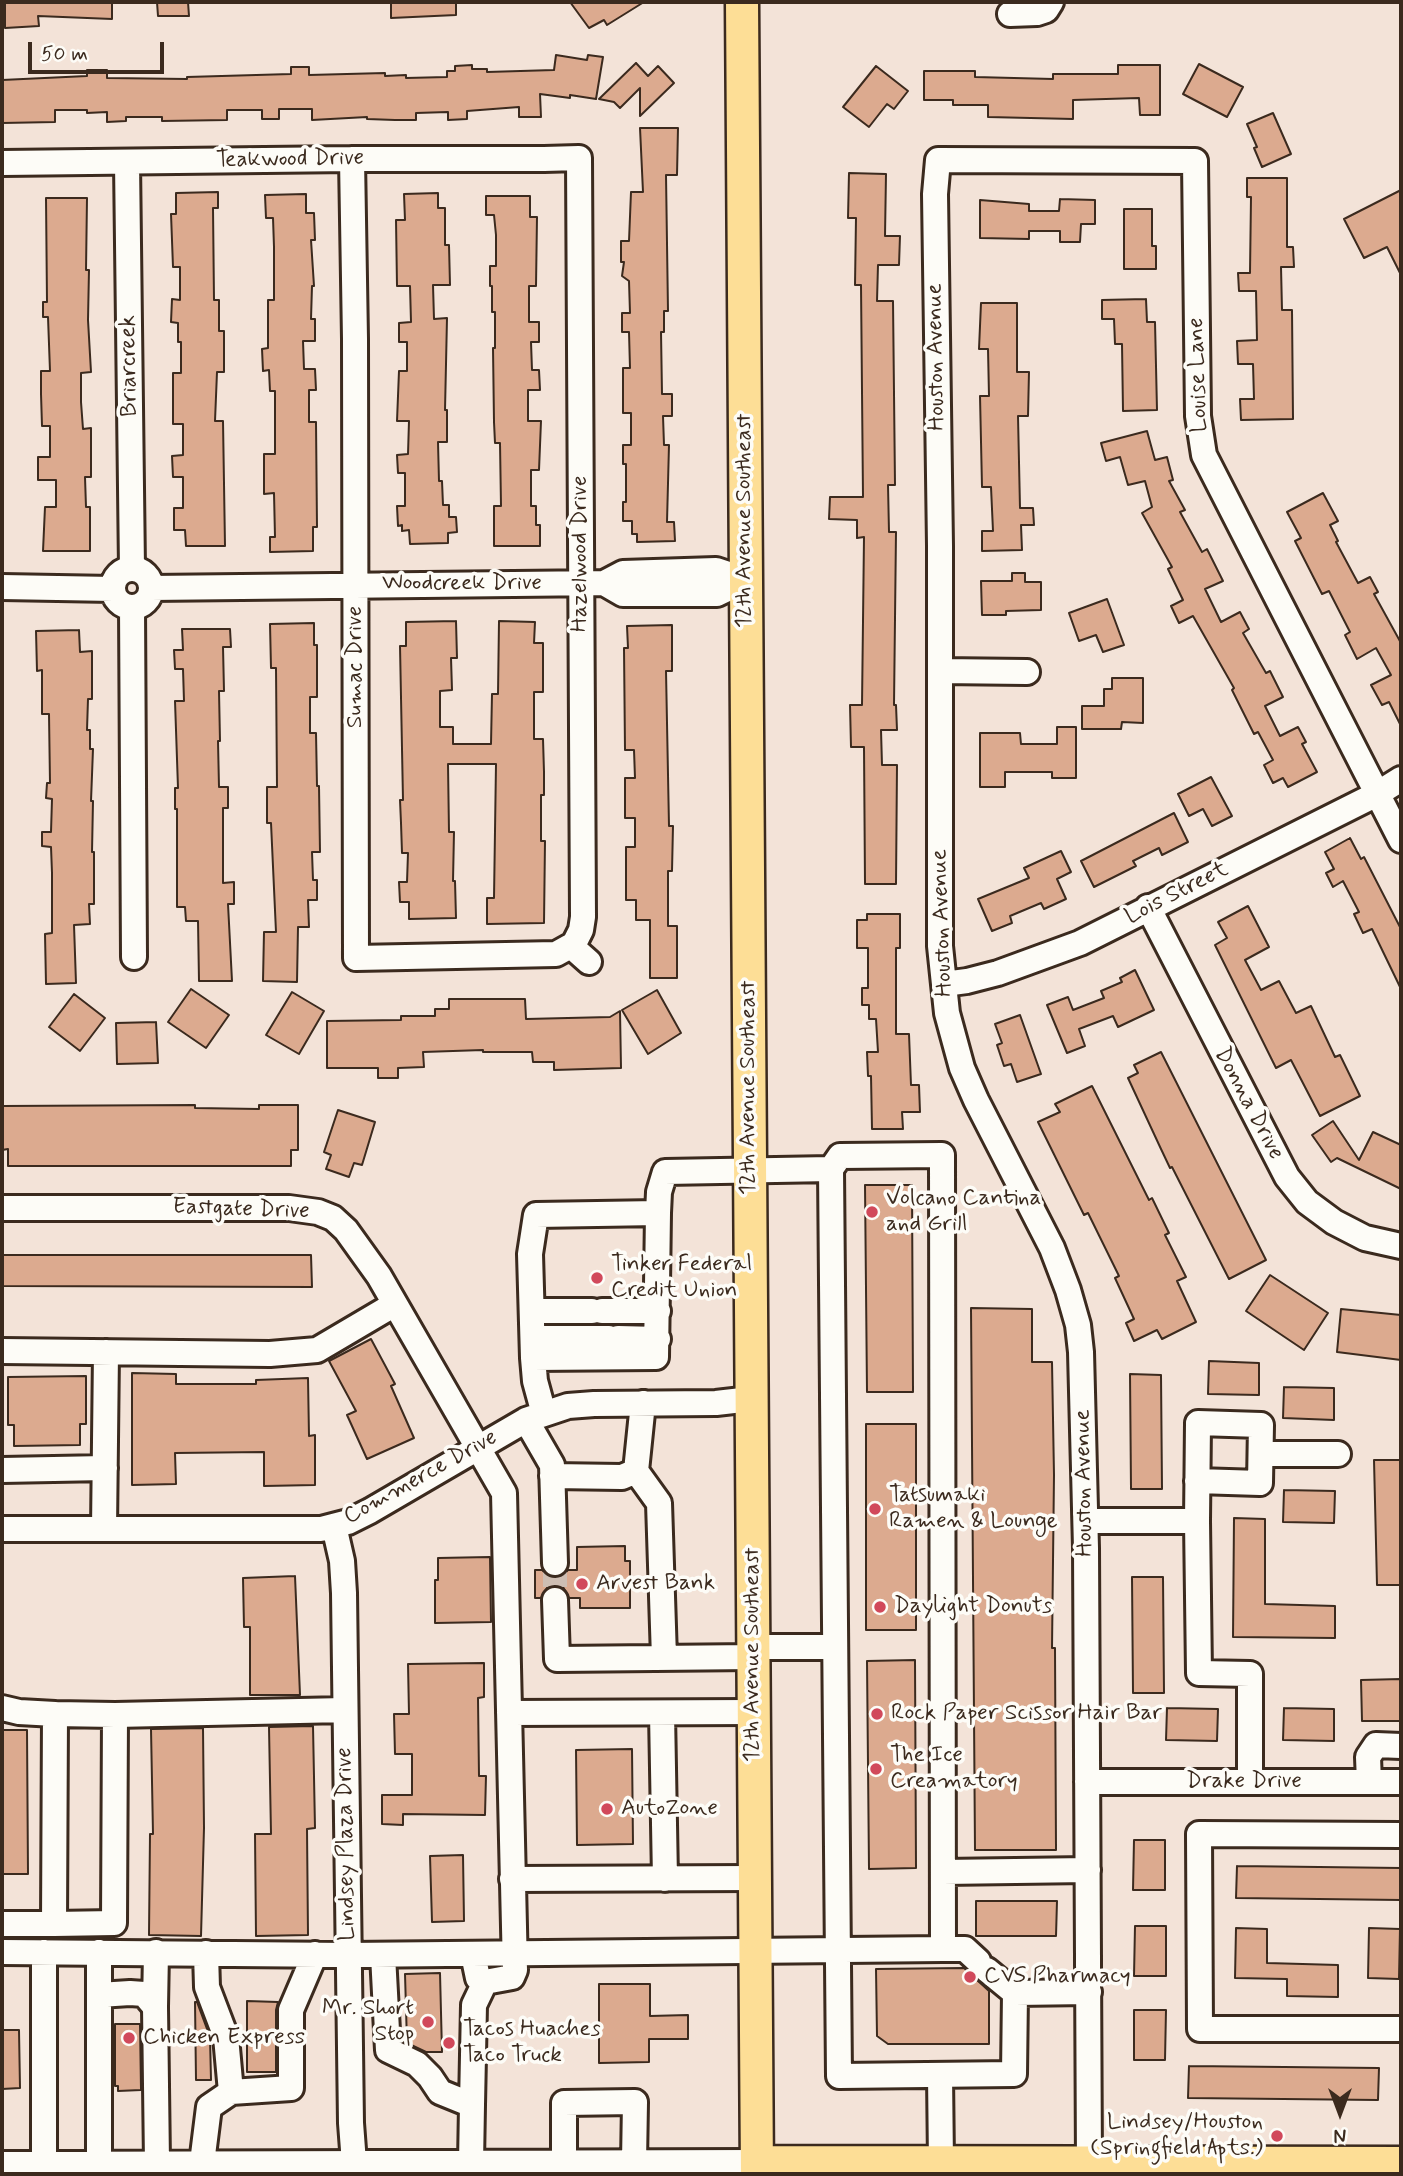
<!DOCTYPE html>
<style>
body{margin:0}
#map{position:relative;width:1403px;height:2176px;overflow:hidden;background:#f3e3d8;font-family:Mynerve,sans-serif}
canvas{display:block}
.frame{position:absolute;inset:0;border:4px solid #3b2a1e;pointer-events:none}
.north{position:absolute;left:1305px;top:2078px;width:70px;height:70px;-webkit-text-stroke:5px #fdfcf7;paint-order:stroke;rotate:180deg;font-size:19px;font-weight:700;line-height:28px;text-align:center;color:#3b2a1e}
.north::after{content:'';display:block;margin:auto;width:24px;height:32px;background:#3b2a1e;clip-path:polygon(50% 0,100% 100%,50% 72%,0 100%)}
.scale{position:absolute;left:28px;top:42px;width:136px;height:32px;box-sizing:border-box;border:4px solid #3b2a1e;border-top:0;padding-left:9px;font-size:21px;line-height:24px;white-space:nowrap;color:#3b2a1e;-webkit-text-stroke:5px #fdfcf7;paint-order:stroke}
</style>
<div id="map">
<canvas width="1403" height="2176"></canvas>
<div class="frame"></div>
<div class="north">N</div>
<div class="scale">50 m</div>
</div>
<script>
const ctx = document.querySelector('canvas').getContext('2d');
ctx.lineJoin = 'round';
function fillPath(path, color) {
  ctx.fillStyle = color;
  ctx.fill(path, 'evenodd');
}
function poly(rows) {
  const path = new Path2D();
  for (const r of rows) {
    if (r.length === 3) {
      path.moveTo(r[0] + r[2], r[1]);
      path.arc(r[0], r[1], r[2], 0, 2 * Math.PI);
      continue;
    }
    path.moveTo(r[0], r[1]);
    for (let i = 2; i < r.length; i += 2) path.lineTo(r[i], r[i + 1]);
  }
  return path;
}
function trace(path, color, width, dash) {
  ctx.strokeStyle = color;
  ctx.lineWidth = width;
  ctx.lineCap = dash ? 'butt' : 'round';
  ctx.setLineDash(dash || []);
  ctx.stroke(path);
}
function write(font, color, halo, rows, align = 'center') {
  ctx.font = font + ' Mynerve,sans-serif';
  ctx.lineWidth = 7;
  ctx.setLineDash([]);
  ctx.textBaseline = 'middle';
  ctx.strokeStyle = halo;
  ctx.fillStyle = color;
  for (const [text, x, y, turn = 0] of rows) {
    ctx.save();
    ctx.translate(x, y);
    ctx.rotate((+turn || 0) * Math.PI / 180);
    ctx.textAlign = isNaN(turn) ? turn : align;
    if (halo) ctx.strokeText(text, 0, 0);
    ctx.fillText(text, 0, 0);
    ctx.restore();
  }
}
const building = poly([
 [5,2,112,2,112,19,38,16,39,26,5,28,5,2],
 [157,2,188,2,189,16,158,16,157,2],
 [391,2,456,2,456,15,391,18,391,2],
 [570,2,644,2,607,25,604,20,589,28,570,2],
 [556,55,587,60,588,55,603,57,596,99,570,95,570,98,540,94,541,117,519,117,519,107,467,111,467,119,448,120,448,112,416,113,416,120,395,120,367,119,367,117,312,120,312,109,279,109,279,119,262,119,262,110,227,110,227,120,162,121,162,117,126,117,126,121,107,122,107,112,87,113,87,110,55,110,55,122,2,123,2,80,87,76,87,70,107,70,107,78,187,79,187,77,291,74,291,67,309,67,309,75,385,73,385,76,406,75,406,78,447,77,447,71,455,71,455,66,472,65,472,69,487,69,487,72,554,70,556,55],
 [636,63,648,76,658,66,674,83,640,116,640,88,620,108,614,102,599,99,636,63],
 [1199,64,1243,87,1227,117,1183,94,1199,64],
 [1118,65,1160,65,1160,115,1140,115,1139,98,1073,100,1073,119,988,117,988,105,953,105,953,100,924,100,924,71,975,71,975,77,1053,79,1053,74,1118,74,1118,65],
 [876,66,908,91,894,109,887,104,869,127,843,107,876,66],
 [1273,113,1291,154,1262,167,1254,148,1257,147,1247,124,1273,113],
 [640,128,678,128,677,175,666,175,668,311,664,311,664,332,661,332,662,394,672,394,672,416,663,416,664,445,669,445,667,522,674,522,675,541,637,542,637,534,632,534,632,521,623,521,623,502,626,502,626,464,623,464,623,445,631,445,631,413,623,413,623,368,630,368,629,332,622,332,622,313,630,313,629,281,622,276,624,262,621,262,621,241,629,241,631,192,643,192,640,128],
 [849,173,886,174,885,236,900,236,899,265,878,265,877,301,893,301,895,485,888,485,889,532,896,532,894,705,896,705,897,730,881,730,882,765,897,765,896,884,865,884,864,747,851,747,850,705,862,705,864,537,857,538,857,520,829,519,830,497,863,497,861,285,855,285,856,218,848,218,849,173],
 [1247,178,1287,178,1287,247,1293,247,1294,267,1281,267,1282,310,1292,310,1293,419,1241,420,1240,399,1254,399,1253,364,1238,364,1237,341,1257,340,1256,291,1239,291,1238,273,1250,273,1251,197,1247,197,1247,178],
 [1401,190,1401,275,1387,247,1364,258,1344,219,1401,190],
 [218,192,218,208,213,208,214,300,219,300,219,331,224,331,224,372,217,372,215,421,223,421,225,546,186,546,185,530,174,530,174,508,183,508,183,477,173,477,172,456,183,455,183,424,173,424,173,373,181,373,181,342,178,342,178,323,171,322,172,299,180,300,180,267,173,267,171,214,176,214,176,193,218,192],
 [438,193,438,208,445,208,445,245,449,245,450,285,433,285,434,319,447,318,445,410,447,410,447,442,438,442,439,481,442,481,443,505,449,505,449,517,456,517,457,532,448,533,448,543,410,544,409,530,402,531,402,525,398,526,397,506,405,506,405,473,398,473,397,455,408,454,409,421,397,421,399,371,407,371,407,342,399,342,399,323,411,322,410,286,397,286,396,220,405,220,404,194,438,193],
 [306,194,306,213,314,213,315,240,311,240,314,286,312,286,311,319,315,319,315,341,303,341,304,369,315,369,316,390,309,390,309,422,316,422,317,527,313,527,313,551,270,552,270,537,275,537,274,493,264,494,264,454,275,454,275,391,270,391,269,370,263,371,262,349,268,348,268,300,274,300,274,247,273,218,266,218,265,195,306,194],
 [486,196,530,196,530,217,537,217,536,286,529,286,529,322,539,322,539,342,531,342,532,370,539,370,540,390,528,390,528,421,541,421,539,470,531,470,531,506,536,506,536,525,540,525,540,546,494,546,494,506,501,506,500,443,495,443,494,422,493,348,495,348,495,312,492,312,492,286,490,286,490,266,496,266,496,235,494,215,486,215,486,196],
 [46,198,87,198,86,270,89,270,88,320,91,372,81,373,81,402,83,429,91,428,91,477,85,477,86,507,90,507,90,551,43,551,45,507,56,507,56,480,38,480,38,457,50,457,50,426,42,426,41,394,41,371,50,371,48,317,43,317,43,302,47,302,46,198],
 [1060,199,1095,200,1095,224,1081,224,1080,242,1060,242,1060,231,1029,231,1029,239,980,238,980,200,1029,204,1029,211,1059,211,1060,199],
 [1124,209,1152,209,1152,246,1156,246,1156,269,1124,269,1124,209],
 [1146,299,1147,322,1155,322,1157,410,1123,411,1122,344,1115,344,1114,319,1102,319,1102,300,1146,299],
 [981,303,1017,303,1017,372,1029,372,1028,416,1018,416,1020,508,1033,508,1034,525,1021,525,1022,550,982,551,982,531,993,531,991,487,982,487,980,396,989,396,988,349,979,349,981,303],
 [1147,431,1155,460,1167,457,1173,480,1169,481,1185,510,1180,512,1202,552,1207,549,1223,581,1205,589,1221,622,1240,612,1249,629,1243,633,1266,673,1270,671,1283,697,1265,706,1280,736,1298,727,1306,742,1302,744,1317,772,1288,787,1283,778,1273,783,1264,765,1273,760,1258,732,1254,734,1232,690,1234,688,1193,616,1179,623,1171,606,1183,600,1168,569,1172,567,1142,513,1152,507,1145,481,1128,485,1120,457,1106,461,1101,443,1147,431],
 [1323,493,1338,521,1330,525,1338,541,1336,542,1358,583,1370,577,1378,592,1374,594,1401,643,1401,726,1389,702,1382,705,1371,685,1391,675,1376,648,1357,659,1345,635,1350,632,1329,591,1322,594,1295,541,1301,538,1287,512,1323,493],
 [1012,573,1025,573,1025,582,1041,582,1041,610,1006,611,1006,615,982,615,981,581,1012,581,1012,573],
 [1107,599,1124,645,1103,652,1096,635,1079,641,1069,613,1107,599],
 [456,621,457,658,451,658,452,690,440,691,440,727,453,727,453,744,491,744,492,694,498,694,499,621,535,622,534,643,543,643,543,692,534,692,534,739,543,739,544,772,544,795,541,795,541,841,545,841,544,923,487,924,487,898,494,898,496,764,448,764,449,832,454,832,453,881,455,881,456,918,409,919,409,902,400,902,399,882,407,882,408,853,402,853,401,823,400,800,403,800,400,646,406,646,406,622,456,621],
 [314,623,314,645,317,645,317,697,310,697,310,733,316,733,317,786,319,786,320,852,312,852,313,880,317,880,317,900,308,900,309,927,298,927,297,982,263,981,264,932,276,932,271,823,267,823,267,787,277,787,276,668,271,668,270,624,314,623],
 [672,625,672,671,666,671,669,826,673,826,672,871,668,871,668,926,677,926,677,978,650,978,650,920,636,920,636,900,626,900,626,847,635,847,635,818,625,818,625,778,635,778,634,750,625,750,624,648,628,648,627,626,672,625],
 [182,629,230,629,231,647,223,647,224,691,219,691,220,741,218,741,219,787,228,787,228,808,223,808,223,883,234,882,234,904,228,904,232,981,199,981,198,921,186,921,185,907,177,907,177,809,175,809,175,788,178,788,175,701,184,701,183,669,175,669,174,650,183,650,182,629],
 [79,630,80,652,92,651,92,699,88,699,87,730,90,730,90,749,93,749,91,801,93,801,92,852,94,852,94,904,89,904,90,924,74,925,76,983,46,984,45,934,52,933,52,873,51,847,42,846,42,832,51,832,52,799,46,798,47,783,50,783,49,714,42,714,42,670,37,671,36,631,79,630],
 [1112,678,1143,678,1143,723,1122,722,1121,729,1082,729,1082,706,1104,706,1104,689,1112,689,1112,678],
 [1057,727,1076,727,1076,778,1052,778,1052,772,1005,772,1005,787,980,787,980,733,1020,733,1021,744,1057,744,1057,727],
 [1211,777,1232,816,1212,826,1203,809,1189,816,1178,794,1211,777],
 [1174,813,1188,842,1162,855,1159,848,1133,861,1136,866,1094,887,1081,861,1174,813],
 [1350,838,1361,859,1364,857,1401,929,1401,989,1372,929,1363,933,1354,914,1359,912,1343,881,1333,887,1326,873,1334,869,1325,852,1350,838],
 [1061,851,1071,872,1057,879,1066,899,1044,909,1041,903,1010,916,1012,923,992,931,978,899,1029,878,1024,868,1061,851],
 [1248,906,1269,947,1245,960,1261,990,1279,981,1296,1013,1311,1006,1335,1057,1340,1055,1360,1096,1320,1116,1291,1060,1276,1068,1215,945,1227,938,1218,922,1248,906],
 [867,914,900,914,900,948,896,948,896,1034,909,1034,911,1085,919,1085,920,1112,902,1112,903,1129,872,1129,871,1076,868,1076,867,1052,878,1052,876,1019,869,1019,869,1005,862,1005,862,988,868,988,868,948,857,948,857,920,867,920,867,914],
 [1135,970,1154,1010,1118,1027,1113,1016,1079,1029,1085,1046,1067,1053,1047,1005,1068,997,1073,1010,1104,998,1101,991,1122,982,1120,978,1135,970],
 [191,989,229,1015,206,1048,168,1022,191,989],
 [657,990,681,1033,648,1054,622,1010,657,990],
 [292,992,324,1011,299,1054,266,1035,292,992],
 [74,994,105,1018,80,1051,49,1027,74,994],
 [449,999,525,999,526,1019,610,1017,620,1011,621,1068,554,1070,554,1062,533,1062,532,1052,483,1052,483,1050,423,1052,424,1067,398,1068,398,1078,378,1078,378,1068,327,1068,327,1021,401,1020,401,1016,435,1016,435,1009,449,1009,449,999],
 [1020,1015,1041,1074,1017,1082,1011,1064,1004,1066,997,1045,1002,1043,995,1024,1020,1015],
 [156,1022,158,1063,117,1064,116,1023,156,1022],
 [1161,1052,1266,1260,1229,1279,1172,1167,1170,1168,1161,1149,1128,1078,1138,1073,1134,1065,1161,1052],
 [1092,1086,1149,1200,1152,1198,1169,1233,1165,1235,1186,1277,1177,1281,1196,1322,1162,1339,1157,1330,1134,1341,1126,1323,1134,1319,1115,1278,1119,1276,1088,1213,1084,1215,1038,1122,1060,1112,1055,1104,1092,1086],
 [195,1105,195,1108,259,1109,259,1105,298,1105,298,1150,291,1150,291,1166,8,1166,8,1149,2,1150,2,1106,195,1105],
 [338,1110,375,1122,362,1165,354,1163,349,1177,326,1169,331,1155,324,1152,338,1110],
 [1333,1121,1359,1160,1373,1132,1401,1145,1401,1189,1337,1158,1331,1162,1312,1135,1333,1121],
 [865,1185,912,1185,913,1392,867,1392,865,1185],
 [2,1255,311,1255,312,1287,2,1286,2,1255],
 [1270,1275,1328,1313,1304,1350,1246,1311,1270,1275],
 [971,1308,1032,1309,1032,1362,1052,1362,1054,1475,1052,1648,1055,1648,1056,1850,975,1850,971,1308],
 [1341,1309,1401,1315,1401,1360,1337,1352,1341,1309],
 [371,1339,395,1384,391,1386,414,1438,367,1459,347,1415,356,1411,329,1361,371,1339],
 [1209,1361,1259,1363,1259,1395,1208,1394,1209,1361],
 [132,1373,176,1374,176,1384,256,1384,256,1380,308,1378,309,1436,315,1435,315,1485,264,1486,264,1452,175,1453,176,1484,132,1485,132,1373],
 [1130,1374,1161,1375,1162,1489,1131,1489,1130,1374],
 [86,1376,86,1424,80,1424,80,1445,14,1446,14,1425,8,1425,8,1377,86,1376],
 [1284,1387,1334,1388,1334,1420,1283,1418,1284,1387],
 [866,1424,916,1424,916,1630,866,1630,866,1424],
 [1374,1460,1400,1460,1401,1585,1377,1585,1374,1460],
 [1284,1490,1335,1491,1334,1523,1283,1522,1284,1490],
 [1234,1518,1265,1519,1265,1604,1335,1606,1335,1638,1233,1637,1234,1518],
 [625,1546,625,1561,630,1561,630,1608,580,1608,580,1598,569,1598,563,1587,555,1585,547,1588,541,1598,535,1598,535,1570,542,1570,549,1576,556,1578,563,1575,568,1570,577,1570,577,1547,625,1546],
 [490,1557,491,1622,435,1623,435,1580,438,1580,438,1558,490,1557],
 [295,1576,300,1695,250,1695,250,1627,244,1627,243,1578,295,1576],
 [1132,1577,1163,1577,1164,1693,1133,1693,1132,1577],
 [915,1660,916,1868,869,1869,867,1661,915,1660],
 [484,1663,484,1697,478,1698,479,1776,486,1776,485,1815,403,1814,403,1825,382,1824,382,1795,412,1795,412,1754,395,1754,394,1714,409,1714,408,1664,484,1663],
 [1401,1679,1401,1721,1362,1721,1361,1680,1401,1679],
 [1167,1708,1218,1709,1217,1741,1166,1740,1167,1708],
 [1284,1708,1334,1709,1334,1741,1283,1740,1284,1708],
 [313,1726,315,1828,307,1829,308,1935,256,1936,255,1834,271,1834,269,1727,313,1726],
 [203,1728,204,1828,201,1936,149,1935,150,1834,153,1834,151,1729,203,1728],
 [2,1730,27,1730,28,1874,2,1874,2,1730],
 [632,1749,633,1844,577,1845,576,1750,632,1749],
 [1134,1840,1165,1840,1165,1890,1133,1890,1134,1840],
 [463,1855,464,1921,432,1922,430,1856,463,1855],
 [1237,1866,1401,1868,1401,1900,1236,1898,1237,1866],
 [976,1901,1057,1901,1056,1936,976,1936,976,1901],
 [1135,1926,1166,1926,1166,1976,1134,1976,1135,1926],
 [1236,1928,1267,1929,1267,1963,1338,1965,1338,1997,1287,1996,1287,1979,1235,1978,1236,1928],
 [1369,1928,1400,1929,1399,1979,1368,1978,1369,1928],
 [964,1968,989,1991,989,2044,888,2044,877,2036,876,1969,964,1968],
 [440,1973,442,2052,426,2052,407,2043,405,1974,440,1973],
 [599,1984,650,1984,650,2016,688,2015,688,2039,649,2039,649,2062,599,2063,599,1984],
 [247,2001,278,2002,276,2010,276,2072,247,2072,247,2001],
 [195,2002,197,2002,210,2037,211,2080,196,2080,195,2002],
 [1134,2010,1166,2010,1165,2060,1134,2060,1134,2010],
 [115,2024,140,2024,141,2090,118,2091,118,2086,115,2086,115,2024],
 [2,2030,19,2030,20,2088,2,2089,2,2030],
 [1189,2066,1379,2068,1378,2100,1188,2098,1189,2066]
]);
const minorTunnel = poly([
 [600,1325,609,1325],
 [555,1563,555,1600]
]);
const minor = poly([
 [1010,14,1037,13,1046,10,1051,2],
 [127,162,132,569],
 [2,163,352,159,544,159,579,158,583,917,581,930,574,944,556,954,356,958,355,339,352,159],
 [132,588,19],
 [604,583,623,594,717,594,746,580],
 [2,587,113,589],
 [151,588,604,583,623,573,716,570,746,580],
 [132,607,134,957],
 [940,671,1027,672],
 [1148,907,1287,1177,1307,1202,1334,1222,1365,1238,1401,1246],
 [571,946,589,962],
 [944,984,967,981,998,973,1080,943,1377,794,1401,779],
 [831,1169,839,2076,1014,2074,1015,1993,1089,1992],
 [2,1208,289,1208,318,1212,333,1218,346,1230,379,1276,504,1493,515,1970,512,1977,485,1982,478,1978,473,1954],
 [532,1311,592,1311],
 [602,1311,658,1311],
 [533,1338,609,1338],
 [618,1338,658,1339],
 [2,1351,270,1354,317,1350,395,1304],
 [533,1358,530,1254,536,1215,658,1213],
 [643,1403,636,1471,659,1503,664,1658],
 [526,1420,552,1465,555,1563],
 [1261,1454,1338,1454],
 [2,1470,105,1468],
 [552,1476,622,1477,636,1471],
 [1086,1521,1197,1521,1199,1673,1250,1674,1250,1782],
 [1197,1521,1198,1423,1261,1425,1260,1483,1197,1481],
 [334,1526,342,1561,344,1593,351,2123,354,2163],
 [2,1529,321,1529,348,1522,370,1511,526,1420,568,1406,594,1404,716,1403,751,1399],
 [104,1529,106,1352],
 [555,1600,557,1659,753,1657],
 [753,1647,835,1647],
 [2,1708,19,1712,55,1714],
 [509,1713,753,1712],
 [662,1713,665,1879],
 [115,1715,345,1710],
 [1087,1782,1401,1782],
 [1369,1782,1368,1757,1376,1745,1401,1746],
 [1401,1835,1199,1834,1200,2029,1401,2029],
 [943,1872,1088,1870],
 [512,1879,754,1878],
 [2,1924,54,1924,114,1923,115,1715,55,1714,54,1924],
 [943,1949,965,1949,978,1961],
 [2,1952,348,1955,943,1949,942,1155,840,1156,831,1169,665,1172,659,1192,658,1213,656,1357,533,1358,535,1381,544,1414],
 [44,1952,44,2164],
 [99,1952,99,1995],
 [206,1953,207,1987,226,2037,231,2092],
 [383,1955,388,2050,417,2064,430,2077,440,2092,472,2105,474,2005,485,1982],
 [987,1970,1015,1993],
 [155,2007,156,1952],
 [940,2075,941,2163],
 [99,2163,99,1995,130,1993,144,1994,155,2007,157,2163],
 [202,2163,209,2107,231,2092,291,2088,291,2010,315,1954],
 [471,2163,472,2105],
 [1089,2163,1086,1548,1081,1352,1078,1325,1068,1290,1052,1248,976,1100,962,1068,947,1013,940,946,940,546,935,194,938,160,1195,161,1198,416,1204,455,1401,840],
 [2,2164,757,2162],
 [572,2174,564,2163,564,2103,635,2102,634,2162]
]);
const major = poly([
 [742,2,757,2174],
 [757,2162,1401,2163]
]);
const markers = [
 [872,1212,7,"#d1495b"],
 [597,1278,7,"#d1495b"],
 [875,1509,7,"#d1495b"],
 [582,1584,7,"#d1495b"],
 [880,1607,7,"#d1495b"],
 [877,1714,7,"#d1495b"],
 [876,1769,7,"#d1495b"],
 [607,1809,7,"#d1495b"],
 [970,1977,7,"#d1495b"],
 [428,2022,7,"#d1495b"],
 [129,2038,7,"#d1495b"],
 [449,2043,7,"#d1495b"],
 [1277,2136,7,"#d1495b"]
];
const streetNames = [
 ["Teakwood Drive",290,160,-1],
 ["Houston Avenue",937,357,-91],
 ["Briarcreek",130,366,-91],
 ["Louise Lane",1199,375,-92],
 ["12th Avenue Southeast",745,521,-90],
 ["Hazelwood Drive",581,554,-90],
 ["Woodcreek Drive",462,584],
 ["Sumac Drive",356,667,-90],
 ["Lois Street",1177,894,-27],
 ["Houston Avenue",943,923,-92],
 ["12th Avenue Southeast",749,1088,-90],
 ["Donna Drive",1248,1104,62],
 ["Eastgate Drive",241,1210,2],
 ["Commerce Drive",421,1478,-29],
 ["Houston Avenue",1085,1483,-91],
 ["12th Avenue Southeast",753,1655,-90],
 ["Drake Drive",1244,1782],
 ["Lindsey Plaza Drive",347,1844,-91]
];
const poiNames = [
 ["Volcano Cantina",886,1199],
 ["and Grill",886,1225],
 ["Tinker Federal",611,1265],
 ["Credit Union",611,1291],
 ["Tatsumaki",889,1496],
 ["Ramen & Lounge",889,1522],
 ["Arvest Bank",596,1584],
 ["Daylight Donuts",894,1607],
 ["Rock Paper Scissor Hair Bar",891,1714],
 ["The Ice",890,1756],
 ["Creamatory",890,1782],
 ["AutoZone",621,1809],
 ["CVS Pharmacy",984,1977],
 ["Mr. Short",414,2009,"right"],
 ["Stop",414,2035,"right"],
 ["Tacos Huaches",463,2030],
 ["Taco Truck",463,2056],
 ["Chicken Express",143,2038],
 ["Lindsey/Houston",1263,2123,"right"],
 ["(Springfield Apts.)",1263,2149,"right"]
];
fillPath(building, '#dcaa8f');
trace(building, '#3b2a1e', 2);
trace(minorTunnel, '#cebeb3', 24, [24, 12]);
trace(minor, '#3b2a1e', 30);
trace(major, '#3b2a1e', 37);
trace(minor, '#fdfcf7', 24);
trace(major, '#fdde96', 32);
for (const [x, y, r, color] of markers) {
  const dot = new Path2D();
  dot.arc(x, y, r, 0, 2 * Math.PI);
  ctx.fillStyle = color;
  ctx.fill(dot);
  trace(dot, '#fdfcf7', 2.5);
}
write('23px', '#3b2a1e', '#fdfcf7', streetNames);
write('23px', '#3b2a1e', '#fdfcf7', poiNames, 'left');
</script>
